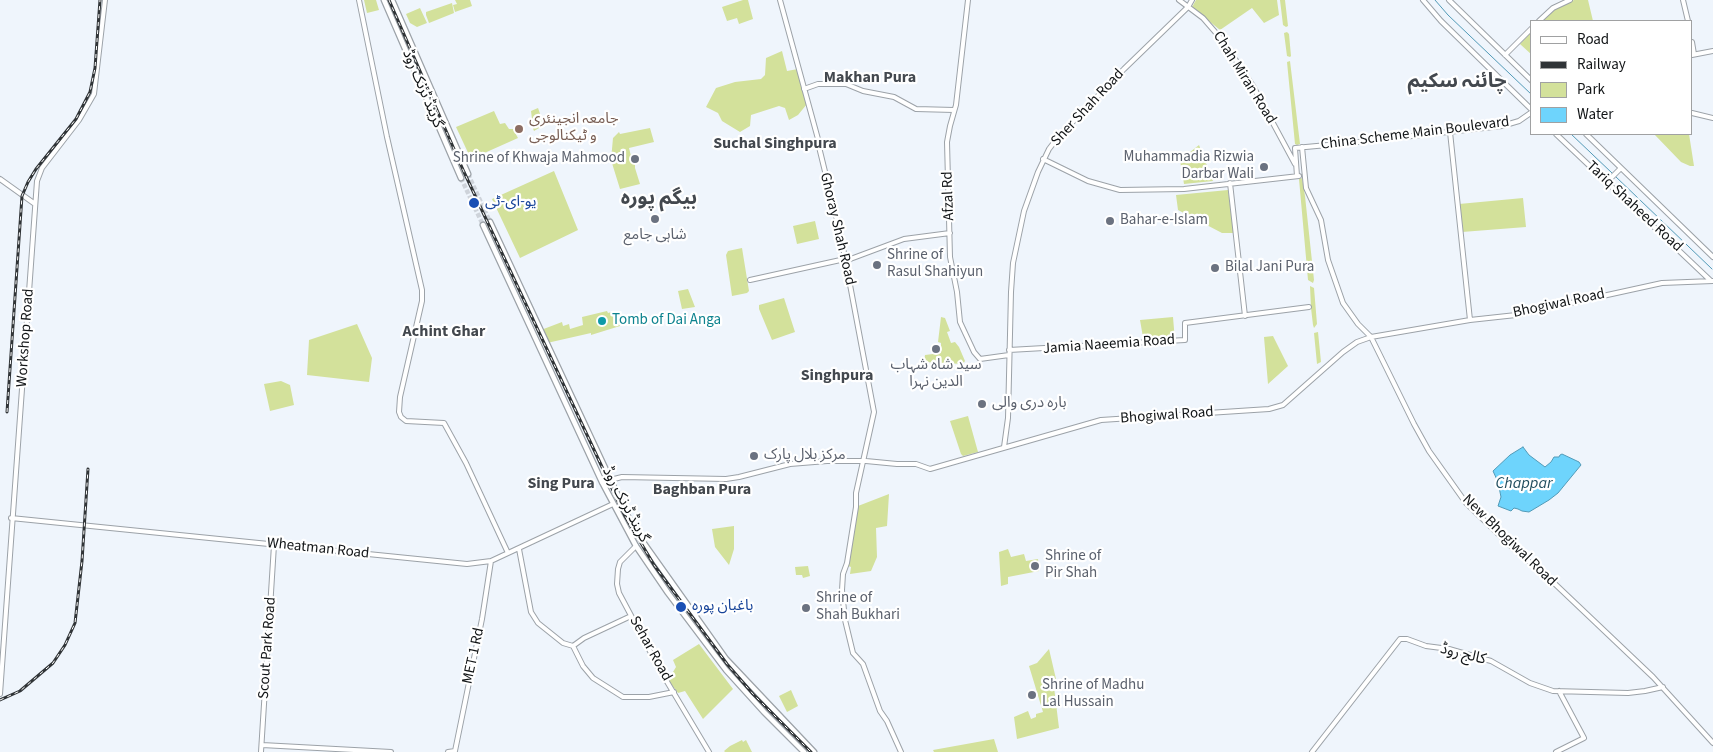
<!DOCTYPE html>
<meta charset="utf-8">
<style>
body{margin:0}
#map{position:relative;width:1713px;height:752px;overflow:hidden;background:#eff5fc;font-family:"Source Sans 3",sans-serif}
canvas{display:block}
.legend{position:absolute;left:1530px;top:20px;width:162px;height:115px;box-sizing:border-box;background:#fff;border:1px solid #a0a1a2;margin:0;padding:6px 9px;list-style:none;font-size:15px;color:#111416}
.legend li{display:flex;align-items:center;gap:10px;height:25px}
.legend b{width:25px;border:1px solid #a0a1a2}
</style>
<div id="map">
<canvas width="1713" height="752"></canvas>
<ul class="legend">
<li><b style="height:6px;background:#fff"></b>Road</li>
<li><b style="height:6px;background:#303437"></b>Railway</li>
<li><b style="height:14px;background:#d3e19b"></b>Park</li>
<li><b style="height:14px;background:#6ed4fc"></b>Water</li>
</ul>
</div>
<script>
const ctx = document.querySelector('canvas').getContext('2d');
ctx.lineJoin = 'round';
function fillPath(path, color) {
  ctx.fillStyle = color;
  ctx.fill(path, 'evenodd');
}
function poly(rows) {
  const path = new Path2D();
  for (const r of rows) {
    path.moveTo(r[0], r[1]);
    for (let i = 2; i < r.length; i += 2) path.lineTo(r[i], r[i + 1]);
  }
  return path;
}
function trace(path, color, width, dash) {
  ctx.strokeStyle = color;
  ctx.lineWidth = width;
  ctx.lineCap = dash ? 'butt' : 'round';
  ctx.setLineDash(dash || []);
  ctx.stroke(path);
}
function write(font, color, halo, rows, align = 'center') {
  ctx.font = font + ' "Source Sans 3","Noto Sans Arabic",sans-serif';
  ctx.lineWidth = 4.5;
  ctx.setLineDash([]);
  ctx.textBaseline = 'middle';
  ctx.strokeStyle = halo;
  ctx.fillStyle = color;
  for (const [text, x, y, turn = 0] of rows) {
    ctx.save();
    ctx.translate(x, y);
    ctx.rotate((+turn || 0) * Math.PI / 180);
    ctx.textAlign = isNaN(turn) ? turn : align;
    if (halo) ctx.strokeText(text, 0, 0);
    ctx.fillText(text, 0, 0);
    ctx.restore();
  }
}
const green = poly([
 [364,0,376,0,379,10,367,13],
 [455,0,470,0,472,6,455,12,453,5,457,4],
 [743,0,748,0,753,19,739,24,737,18,727,21,722,7],
 [1196,0,1277,0,1279,15,1264,23,1252,8,1220,30,1192,7],
 [1280,0,1285,0,1288,26,1286,27,1283,25],
 [1574,0,1588,0,1593,21,1541,21,1555,9],
 [452,3,454,13,429,23,426,15,426,12],
 [420,8,427,23,417,27,410,23,406,14],
 [1532,31,1532,55,1520,44],
 [1287,32,1289,34,1291,56,1290,57,1287,56,1284,33],
 [782,51,787,71,798,69,807,104,798,115,789,120,785,108,779,106,751,115,750,126,740,132,722,121,718,113,706,107,716,88,735,82,761,79,765,75,766,58],
 [1290,61,1300,144,1297,145,1295,144,1287,62],
 [538,108,544,125,534,131,530,121,532,119,531,111],
 [494,111,500,124,505,123,509,129,513,129,518,138,471,159,456,127],
 [650,128,654,142,629,148,632,160,635,160,635,168,640,184,620,189,611,160,613,138,619,132,620,134],
 [1654,134,1689,134,1694,166,1690,166,1681,162],
 [1199,145,1213,181,1184,184,1180,160],
 [554,171,578,230,520,258,492,199],
 [1302,178,1305,196,1314,280,1313,283,1308,280,1299,179],
 [1228,190,1234,233,1222,233,1178,210,1176,195],
 [1523,198,1526,227,1462,232,1459,204],
 [815,221,819,239,797,244,793,226],
 [742,248,749,291,747,293,732,296,726,255,728,251],
 [1310,286,1314,288,1317,324,1314,328,1313,325,1311,308],
 [688,289,695,307,682,309,678,291],
 [784,298,795,332,772,340,759,309,759,305],
 [607,311,608,313,615,311,620,326,591,335,591,333,547,343,541,330,562,322,563,326,569,324,570,329,583,325,582,317],
 [941,317,945,318,950,331,947,332,951,343,955,342,959,347,965,361,963,364,924,362,925,355,941,353,941,343,938,342],
 [1173,317,1175,341,1144,343,1140,320],
 [357,324,372,358,369,382,307,375,309,340],
 [1318,332,1321,362,1317,364,1314,333],
 [1273,336,1288,366,1268,384,1264,337],
 [281,381,290,385,294,405,270,411,264,384],
 [968,416,978,452,963,456,961,454,950,421],
 [889,494,887,526,876,528,877,557,871,571,850,574,851,567,848,566,858,506],
 [734,526,734,549,729,565,715,547,712,529],
 [1008,549,1011,557,1024,554,1026,561,1038,559,1039,571,1008,577,1008,584,1001,586,999,552],
 [808,566,810,576,803,578,802,575,796,575,795,567],
 [699,644,733,689,703,719,685,691,678,693,668,680,676,667,673,660],
 [1049,649,1056,679,1053,679,1059,728,1017,739,1014,717,1028,711,1031,719,1036,717,1036,714,1043,712,1029,666,1037,663],
 [791,690,798,706,787,712,779,696],
 [994,739,998,752,934,752,933,750],
 [742,740,743,742,746,740,752,752,725,752,724,751,730,746]
]);
const water = poly([
 [1523,447,1529,455,1545,467,1551,462,1554,457,1559,457,1560,455,1562,454,1579,462,1581,465,1558,493,1549,500,1529,512,1522,511,1518,509,1514,508,1511,511,1498,506,1501,497,1498,482,1493,471,1510,455,1523,447]
]);
const stream = poly([
 [1435,0,1448,15,1532,95],
 [1571,134,1612,173],
 [1615,176,1712,269]
]);
const primaryTunnel = poly([
 [468,174,490,222],
 [461,178,483,225]
]);
const secondary = poly([
 [359,0,387,137,422,290,422,301,400,397,399,412,401,417,406,421,444,423,466,463,508,553],
 [780,0,818,139,819,147,841,237,874,412,856,493,856,507,847,563,843,574,842,590,845,620,853,653,863,664,880,711,887,721,901,752],
 [968,0,956,105,950,126,947,142,950,257,957,292,960,322,974,352,980,359,1009,355],
 [1179,0,1203,18,1223,41,1253,86,1295,164],
 [1423,0,1441,21,1532,110],
 [1449,0,1532,81],
 [1683,0,1688,21],
 [1539,21,1553,8,1570,0],
 [1692,42,1694,54],
 [1505,55,1532,28],
 [1692,55,1713,51],
 [804,89,818,84,846,84,863,91,894,97,916,109,954,110],
 [1692,113,1713,118],
 [1450,132,1470,320],
 [1556,134,1711,281],
 [1586,134,1713,257],
 [1302,147,1306,188,1321,220,1328,260,1343,303,1358,324,1371,337,1414,424,1429,451,1466,503,1514,549,1554,583,1653,677,1713,743],
 [1043,159,1088,181,1120,190,1184,189,1299,176],
 [1297,176,1295,148,1349,143,1502,126,1519,121,1532,112],
 [0,179,35,204],
 [1607,182,1621,168],
 [1230,183,1245,316],
 [845,261,904,239,950,233],
 [750,280,845,259],
 [1009,350,1185,340,1185,323,1309,307],
 [1004,447,1008,418,1011,292,1013,263,1024,211,1038,172,1049,149,1059,136,1124,69,1188,7,1192,0],
 [602,482,622,477,726,479,739,477,790,464,827,461,866,461,897,464,916,464,930,469,1101,420,1269,409,1283,405,1343,352,1357,342,1371,337,1470,320,1516,315,1662,283,1713,281],
 [11,518,467,564,491,561,613,504],
 [636,546,620,562,618,569,617,584,619,593,660,670,709,752],
 [519,549,531,612,538,623,563,643,573,646,583,666,593,678,623,697,649,697,674,692],
 [573,646,584,638,631,616],
 [0,694,37,181,42,168,79,120,94,94,105,0],
 [262,745,391,752],
 [261,752,274,545],
 [448,752,455,751,482,619,491,561],
 [1312,752,1400,639,1407,639,1426,646,1449,649,1491,661,1530,683,1553,691,1628,693,1645,691,1663,687],
 [1556,752,1584,738,1559,691]
]);
const primary = poly([
 [384,0,461,178],
 [392,0,468,174],
 [490,222,627,515,643,542,726,659,814,752],
 [483,225,602,482,636,546,668,593,726,670,764,712,804,752]
]);
const rail = poly([
 [389,0,464,172,625,516,654,565,727,664,753,694,811,752],
 [7,412,22,196,28,182,36,169,76,119,90,92,95,68,100,0],
 [0,700,20,691,53,663,65,645,75,623,82,561,88,469]
]);
const markers = [
 [519,129,5,"#8d6e63"],
 [635,159,5,"#6b7280"],
 [1264,167,5,"#6b7280"],
 [474,203,6,"#1a4fb4"],
 [655,219,5,"#6b7280"],
 [1110,221,5,"#6b7280"],
 [877,265,5,"#6b7280"],
 [1215,268,5,"#6b7280"],
 [602,321,5,"#0f9aa8"],
 [936,349,5,"#6b7280"],
 [982,404,5,"#6b7280"],
 [754,456,5,"#6b7280"],
 [1035,566,5,"#6b7280"],
 [681,607,6,"#1a4fb4"],
 [806,608,5,"#6b7280"],
 [1032,695,5,"#6b7280"]
];
const streetNames = [
 ["Chah Miran Road",1244,78,58],
 ["گرینڈ ٹرنک روڈ",422,89,67],
 ["Sher Shah Road",1088,108,-47],
 ["China Scheme Main Boulevard",1415,134,-7],
 ["Afzal Rd",949,196,-92],
 ["Tariq Shaheed Road",1634,207,43],
 ["Ghoray Shah Road",837,229,77],
 ["Bhogiwal Road",1559,304,-12],
 ["Workshop Road",26,338,-86],
 ["Jamia Naeemia Road",1109,345,-4],
 ["Bhogiwal Road",1167,416,-4],
 ["گرینڈ ٹرنک روڈ",625,505,62],
 ["New Bhogiwal Road",1509,541,44],
 ["Wheatman Road",318,549,6],
 ["Scout Park Road",268,648,-86],
 ["Sehar Road",650,649,61],
 ["کالج روڈ",1463,655,14],
 ["MET 1 Rd",474,656,-78]
];
const educationNames = [
 ["جامعہ انجینئری",529,120],
 ["و ٹیکنالوجی",529,137]
];
const worshipNames = [
 ["Muhammadia Rizwia",1254,158,"right"],
 ["Darbar Wali",1254,175,"right"],
 ["Shrine of Khwaja Mahmood",625,159,"right"],
 ["Bahar-e-Islam",1120,221],
 ["شاہی جامع",655,236,"center"],
 ["Shrine of",887,256],
 ["Rasul Shahiyun",887,273],
 ["Bilal Jani Pura",1225,268],
 ["سید شاہ شہاب",936,366,"center"],
 ["الدین نہرا",936,383,"center"],
 ["بارہ دری والی",992,404],
 ["مرکز بلال پارک",764,456],
 ["Shrine of",1045,557],
 ["Pir Shah",1045,574],
 ["Shrine of",816,599],
 ["Shah Bukhari",816,616],
 ["Shrine of Madhu",1042,686],
 ["Lal Hussain",1042,703]
];
const transitNames = [
 ["یو-ای-ٹی",485,203],
 ["باغبان پورہ",692,607]
];
const cultureNames = [
 ["Tomb of Dai Anga",612,321]
];
const neighbourhoodNames = [
 ["Makhan Pura",870,78],
 ["Suchal Singhpura",775,144],
 ["Achint Ghar",444,332],
 ["Singhpura",837,376],
 ["Sing Pura",561,484],
 ["Baghban Pura",702,490]
];
const waterNames = [
 ["Chappar",1524,484]
];
const districtNames = [
 ["چائنہ سکیم",1457,83],
 ["بیگم پورہ",659,200]
];
fillPath(green, '#d3e19b');
fillPath(water, '#6ed4fc');
trace(water, '#529ab7', 1);
trace(stream, '#529ab7', 1);
trace(primaryTunnel, '#ced3da', 4.5, [4.5, 2]);
trace(secondary, '#9ca2a8', 6);
trace(primary, '#9ca2a8', 7);
trace(secondary, '#fff', 4);
trace(primary, '#fff', 4.5);
trace(rail, '#303437', 3);
trace(rail, '#fff', 1, [4]);
for (const [x, y, r, color] of markers) {
  const dot = new Path2D();
  dot.arc(x, y, r, 0, 2 * Math.PI);
  ctx.fillStyle = color;
  ctx.fill(dot);
  trace(dot, '#fff', 2);
}
write('15px', '#111416', '#fff', streetNames);
write('15px', '#785e54', '#fff', educationNames, 'left');
write('15px', '#5b616d', '#fff', worshipNames, 'left');
write('15px', '#164399', '#fff', transitNames, 'left');
write('15px', '#0d838f', '#fff', cultureNames, 'left');
write('bold 16px', '#43484e', '#fff', neighbourhoodNames);
write('italic 16px', '#224e5f', '#fff', waterNames);
write('bold 20px', '#43484e', '#fff', districtNames);
</script>
